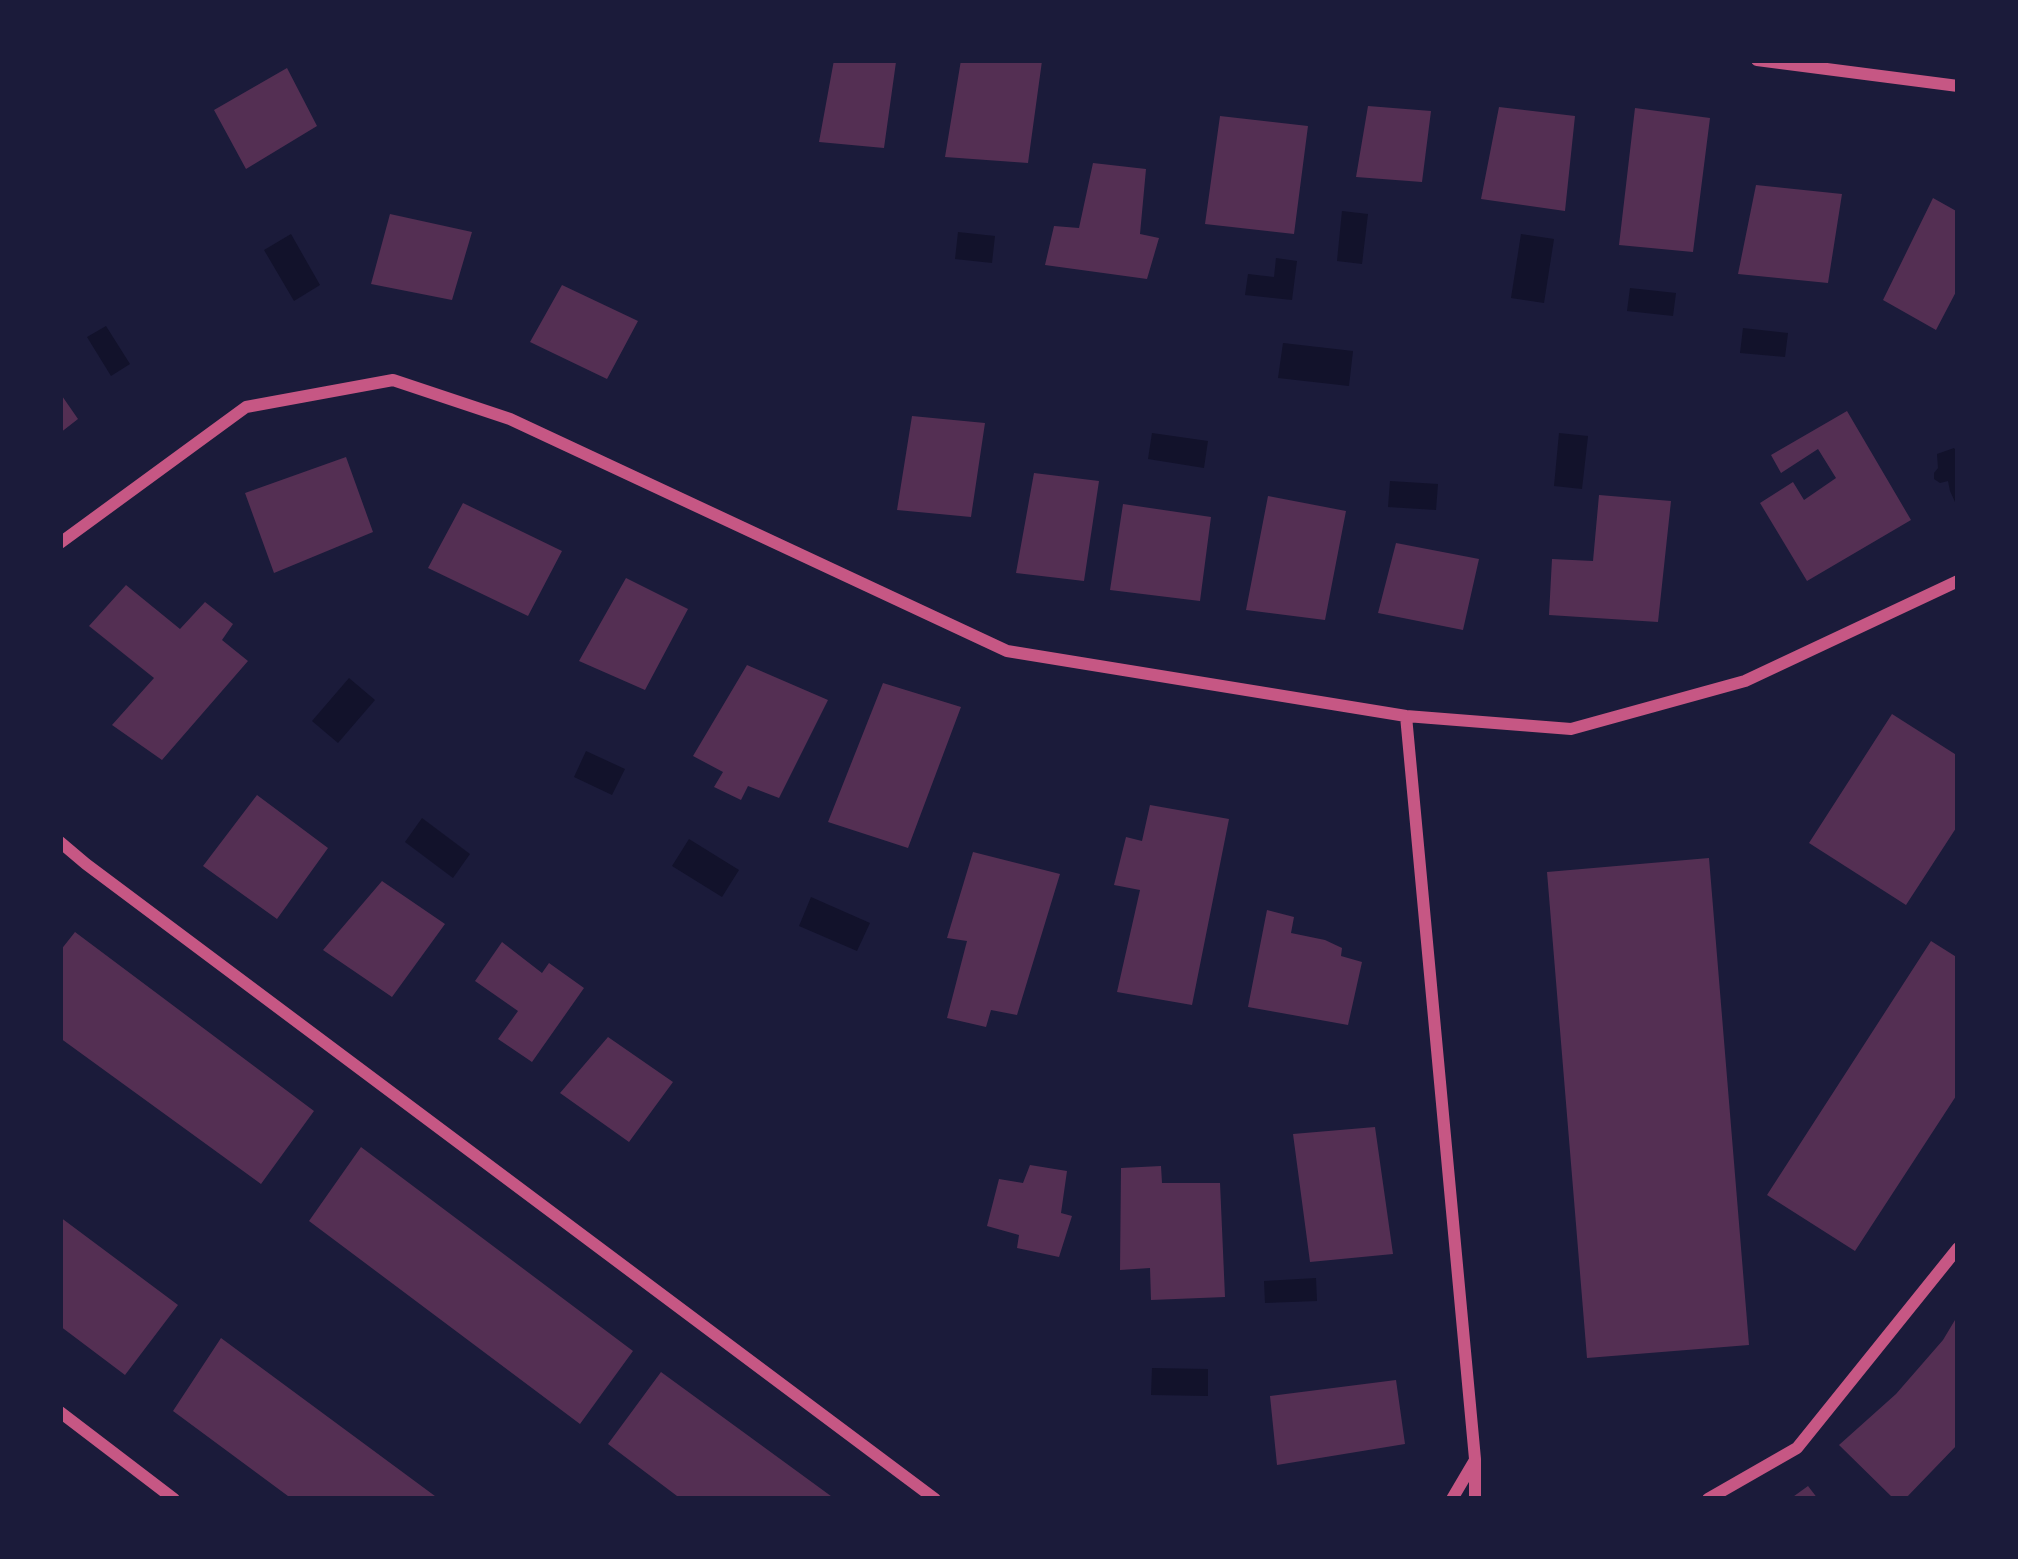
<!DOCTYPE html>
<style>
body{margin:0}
#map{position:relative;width:2018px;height:1559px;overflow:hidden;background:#1b1b3a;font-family:"DejaVu Sans",sans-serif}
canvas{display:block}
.frame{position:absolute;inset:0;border:63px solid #1b1b3a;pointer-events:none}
</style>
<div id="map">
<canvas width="2018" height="1559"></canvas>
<div class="frame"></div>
</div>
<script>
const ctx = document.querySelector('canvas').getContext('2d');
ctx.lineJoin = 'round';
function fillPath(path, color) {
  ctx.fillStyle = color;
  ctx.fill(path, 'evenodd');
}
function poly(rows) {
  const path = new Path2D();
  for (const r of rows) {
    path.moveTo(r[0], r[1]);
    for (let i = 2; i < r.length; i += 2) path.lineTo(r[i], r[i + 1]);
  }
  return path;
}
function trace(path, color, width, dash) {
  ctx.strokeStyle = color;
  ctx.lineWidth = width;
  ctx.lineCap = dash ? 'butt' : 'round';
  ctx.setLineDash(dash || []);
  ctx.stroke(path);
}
const water = poly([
 [1342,211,1368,214,1362,264,1337,261],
 [958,232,995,236,992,263,955,259],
 [291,234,320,285,294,301,264,250],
 [1521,234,1554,239,1544,303,1511,298],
 [1276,258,1297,261,1292,300,1245,295,1248,274,1274,277],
 [1630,288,1676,293,1673,316,1627,311],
 [106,326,130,364,111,376,87,337],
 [1743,328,1788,333,1785,357,1740,353],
 [1283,343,1353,351,1349,386,1278,378],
 [1152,433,1208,441,1204,468,1148,459],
 [1559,433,1588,436,1582,489,1554,486],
 [1954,448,1958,453,1958,503,1955,502,1950,491,1948,481,1940,483,1934,479,1934,473,1938,468,1937,454],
 [1390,481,1438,484,1436,510,1388,507],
 [349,678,375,700,338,743,312,721],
 [586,751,625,769,612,795,574,777],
 [422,818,470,854,453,878,405,842],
 [689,839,739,870,722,897,672,866],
 [811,897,870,923,857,951,799,926],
 [1316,1278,1317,1301,1265,1303,1264,1281],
 [1152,1368,1208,1369,1208,1396,1151,1395]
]);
const building = poly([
 [834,60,896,62,884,148,819,142],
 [961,60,1042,61,1028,163,945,157],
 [287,68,317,126,246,169,214,110],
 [1368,106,1431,111,1422,182,1356,177],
 [1499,107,1575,116,1565,211,1481,199],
 [1635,108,1710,118,1693,252,1619,245],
 [1220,116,1308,126,1294,234,1205,224],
 [1093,163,1146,169,1140,234,1159,238,1147,279,1045,265,1054,226,1079,228],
 [1756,185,1842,194,1828,283,1738,274],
 [1933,198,1958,212,1958,288,1936,330,1883,300],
 [390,214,472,232,452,300,371,284],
 [562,285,638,321,607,379,530,342],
 [60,393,78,419,60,433],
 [1847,411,1911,520,1807,581,1760,503,1793,482,1804,500,1836,478,1818,449,1781,473,1771,455],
 [912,416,985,423,971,517,897,510],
 [346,457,373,532,274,573,245,493],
 [1034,473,1099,481,1084,581,1016,573],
 [1599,495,1671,501,1658,622,1549,615,1552,559,1593,561],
 [1268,496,1346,511,1325,620,1246,610],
 [463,503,562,551,528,616,428,568],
 [1123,504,1211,517,1200,601,1110,590],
 [1396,543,1479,559,1463,630,1378,613],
 [626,578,688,609,645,690,579,661],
 [126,585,180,629,205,602,233,624,222,640,248,661,162,760,112,725,154,678,89,626],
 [747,665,828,700,779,798,748,786,741,800,714,787,723,772,693,756],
 [883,683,961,707,908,848,828,822],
 [1892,714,1958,756,1958,825,1906,905,1809,843],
 [257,795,328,848,277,919,203,866],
 [1150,805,1229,819,1192,1005,1117,992,1140,890,1114,885,1126,837,1142,841],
 [973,852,1060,874,1017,1015,991,1010,986,1027,947,1018,967,941,947,938],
 [1709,858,1749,1345,1587,1358,1547,872],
 [382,881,445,924,392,997,323,950],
 [1267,910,1294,917,1291,933,1325,940,1342,948,1341,956,1362,962,1348,1025,1248,1007],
 [75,932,314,1111,261,1184,60,1038,60,951],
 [1931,941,1958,958,1958,1093,1855,1251,1767,1195],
 [502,942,542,973,549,963,584,988,532,1062,498,1039,518,1011,475,981],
 [608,1037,673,1082,629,1142,560,1093],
 [1375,1127,1393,1254,1310,1262,1293,1134],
 [361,1147,633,1351,580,1424,309,1221],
 [1030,1165,1067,1171,1061,1213,1072,1216,1059,1257,1017,1248,1019,1235,987,1226,999,1179,1023,1183],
 [1161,1166,1162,1183,1220,1183,1225,1297,1151,1300,1150,1268,1120,1270,1121,1168],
 [60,1217,178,1305,125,1375,60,1326],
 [1958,1315,1958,1444,1905,1499,1894,1499,1839,1445,1896,1394,1943,1340],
 [221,1338,439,1499,292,1499,173,1411],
 [661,1372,835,1499,681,1499,608,1444],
 [1396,1380,1405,1444,1277,1465,1270,1396],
 [1808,1486,1818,1499,1790,1499]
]);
const minor = poly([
 [1757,60,1958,86],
 [60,543,246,407,393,380,510,419,1007,651,1406,716,1571,729,1745,681,1958,581],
 [1406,716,1475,1459,1475,1499],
 [60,842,86,864,935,1499],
 [60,1412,174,1499],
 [1452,1499,1475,1460],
 [1708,1499,1797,1448,1958,1248]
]);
fillPath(water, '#12122b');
fillPath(building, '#542f53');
trace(minor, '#c65784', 12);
</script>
